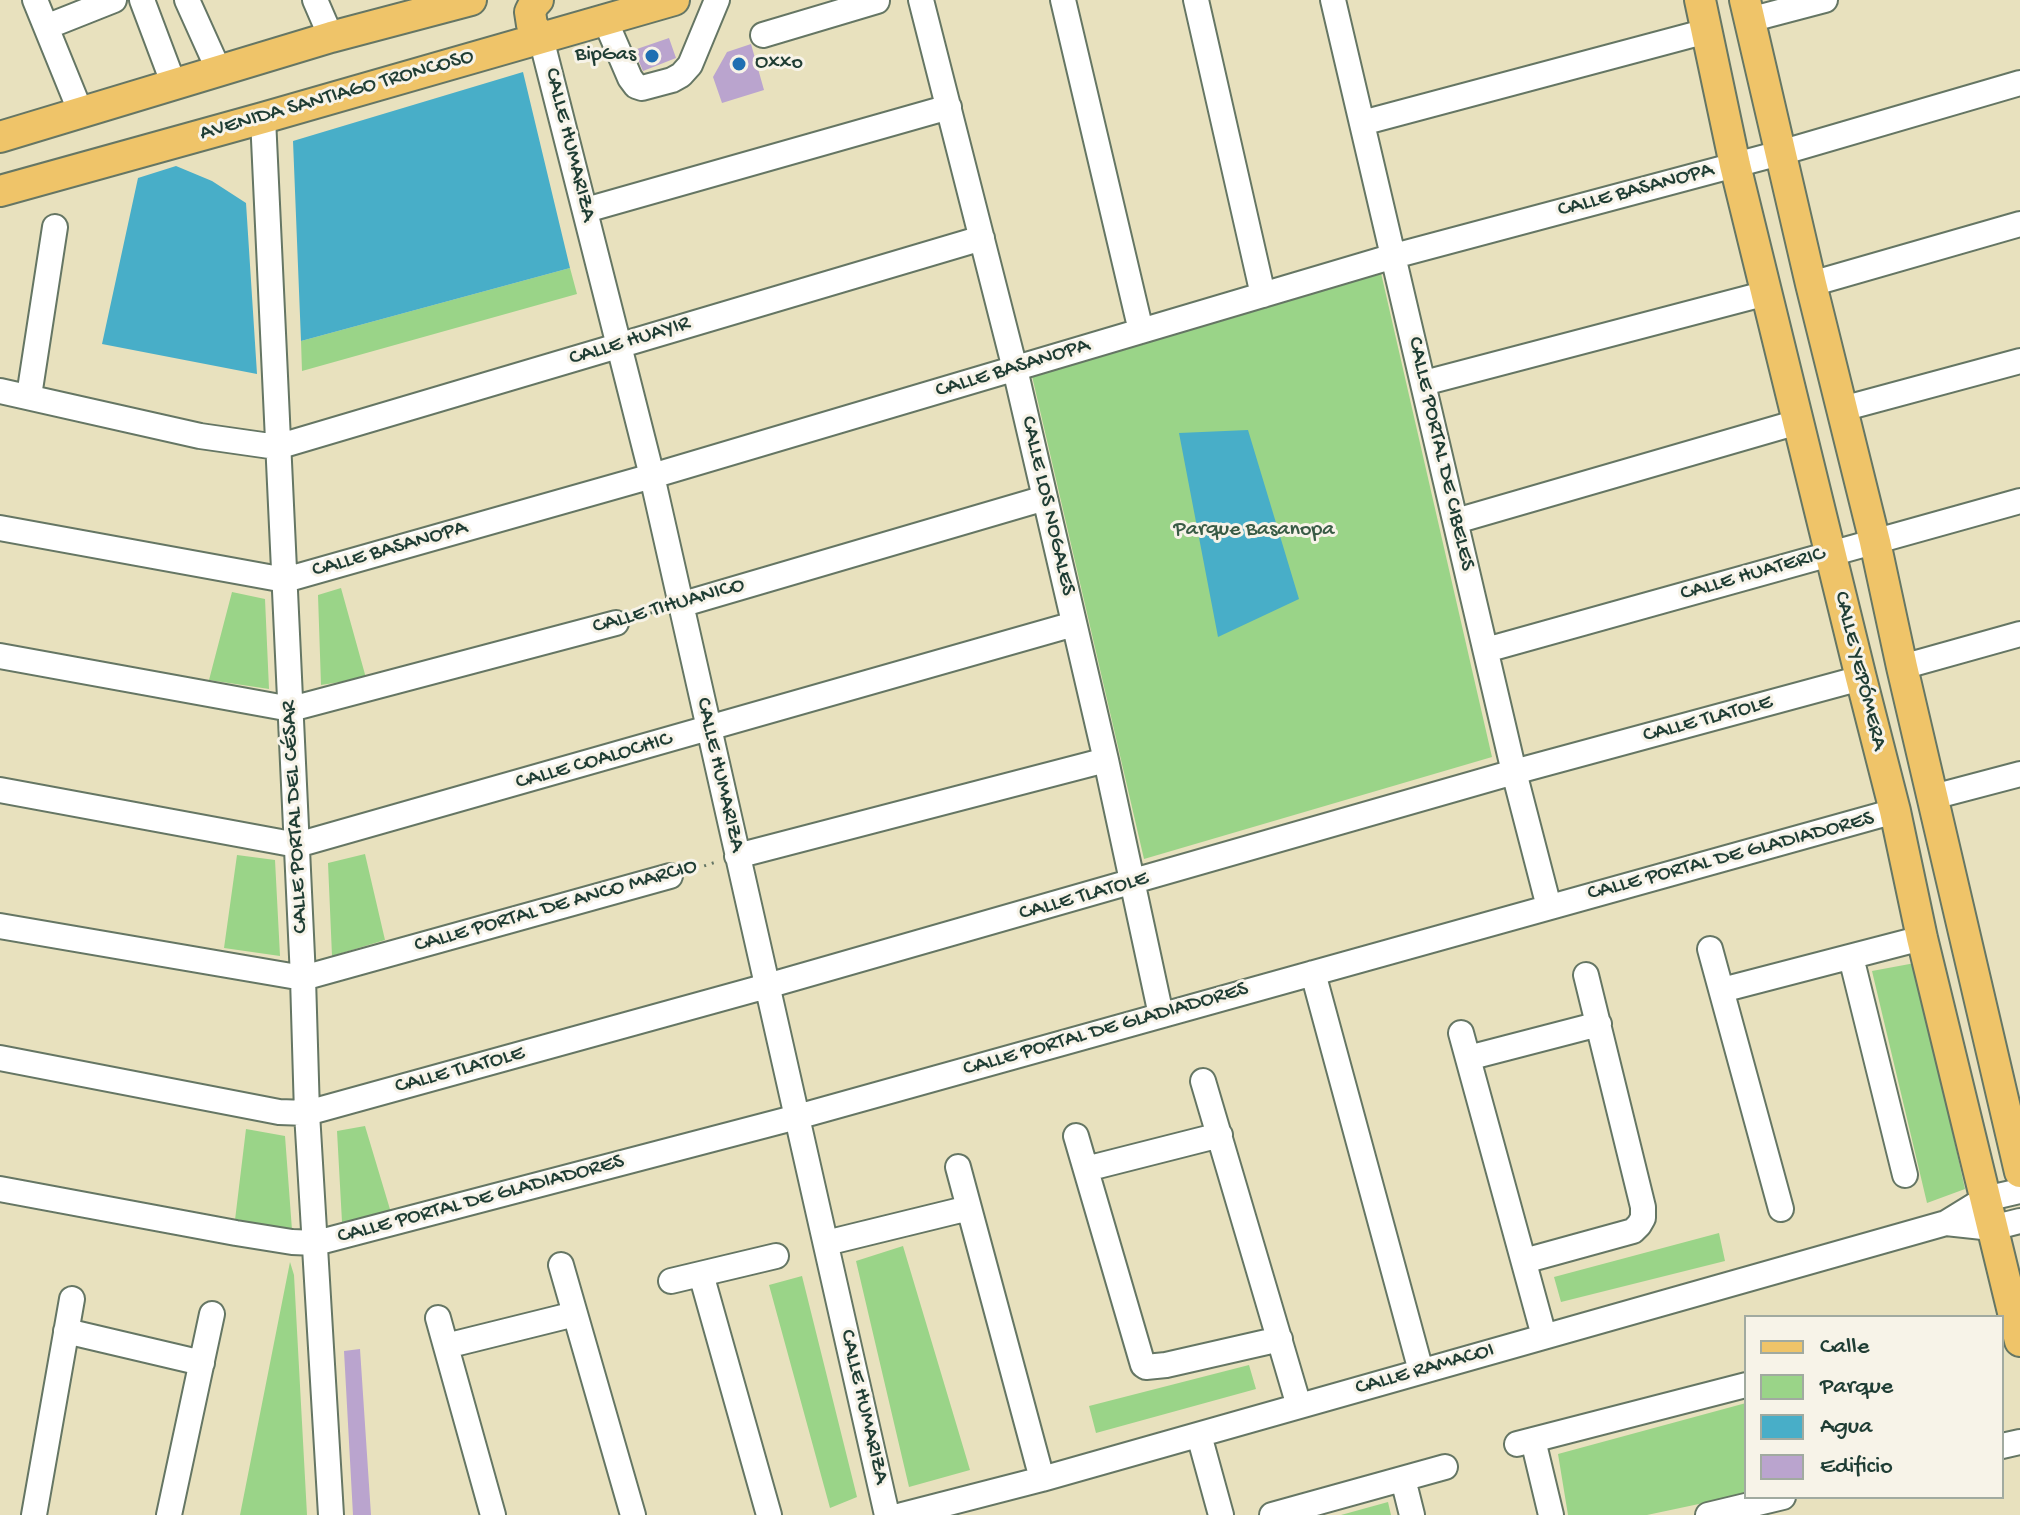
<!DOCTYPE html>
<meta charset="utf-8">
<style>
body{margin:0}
#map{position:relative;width:2020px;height:1515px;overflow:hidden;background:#e8e1be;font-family:"Gochi Hand",sans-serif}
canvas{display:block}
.legend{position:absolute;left:1744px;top:1315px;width:260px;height:184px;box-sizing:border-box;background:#f7f3e8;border:2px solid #a1aaa0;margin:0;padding:10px 14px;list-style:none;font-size:24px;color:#1f3d34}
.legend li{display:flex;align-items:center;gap:16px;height:40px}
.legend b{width:40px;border:2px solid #a1aaa0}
</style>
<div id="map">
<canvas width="2020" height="1515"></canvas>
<ul class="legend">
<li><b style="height:10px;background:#efc469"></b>Calle</li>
<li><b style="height:22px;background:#9ad488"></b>Parque</li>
<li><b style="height:22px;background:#48aec8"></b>Agua</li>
<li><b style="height:22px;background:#baa4ce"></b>Edificio</li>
</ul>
</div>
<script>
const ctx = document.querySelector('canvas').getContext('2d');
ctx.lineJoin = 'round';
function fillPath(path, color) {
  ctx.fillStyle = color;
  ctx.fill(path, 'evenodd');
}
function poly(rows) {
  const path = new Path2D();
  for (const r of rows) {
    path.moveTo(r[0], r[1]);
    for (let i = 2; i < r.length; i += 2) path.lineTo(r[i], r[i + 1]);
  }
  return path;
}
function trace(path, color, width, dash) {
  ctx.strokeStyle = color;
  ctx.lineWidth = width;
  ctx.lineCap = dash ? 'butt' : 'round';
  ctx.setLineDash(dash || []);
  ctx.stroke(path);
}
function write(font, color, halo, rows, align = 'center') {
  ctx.font = font + ' "Gochi Hand",sans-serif';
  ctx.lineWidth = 6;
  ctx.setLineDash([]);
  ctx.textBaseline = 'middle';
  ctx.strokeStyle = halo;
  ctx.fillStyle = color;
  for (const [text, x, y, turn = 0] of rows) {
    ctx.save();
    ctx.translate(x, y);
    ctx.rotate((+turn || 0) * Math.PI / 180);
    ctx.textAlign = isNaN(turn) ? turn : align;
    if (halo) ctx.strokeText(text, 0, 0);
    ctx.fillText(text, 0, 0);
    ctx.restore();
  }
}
const green = poly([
 [570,268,577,294,302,371,301,341],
 [1381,273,1492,757,1144,859,1032,376],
 [341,588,366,678,321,685,318,595],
 [232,592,265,599,269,689,209,680],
 [365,854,385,940,332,956,328,863],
 [237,855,275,860,280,956,224,948],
 [1915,963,1965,1189,1927,1203,1872,971],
 [365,1126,392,1216,342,1222,337,1131],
 [246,1129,285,1136,292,1230,235,1220],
 [1719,1233,1725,1261,1561,1302,1554,1277],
 [903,1246,970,1470,909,1487,856,1261],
 [290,1262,294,1275,307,1515,240,1515],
 [802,1276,857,1497,830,1508,769,1285],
 [1249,1365,1256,1389,1096,1433,1089,1406],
 [1746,1403,1746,1494,1647,1515,1568,1515,1558,1454],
 [1388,1502,1391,1515,1341,1515]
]);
const water = poly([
 [523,72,570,268,301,341,293,141],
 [176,166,212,181,246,203,257,374,102,344,138,178],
 [1248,430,1299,599,1218,637,1179,433]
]);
const building = poly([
 [669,38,676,58,643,71,634,50],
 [751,44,764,90,722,103,713,77,727,52],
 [360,1349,371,1515,353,1515,344,1351]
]);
const path = poly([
 [635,617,658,611],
 [689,871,716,862]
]);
const minor = poly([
 [35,0,81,113],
 [142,0,174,85],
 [187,0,219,71],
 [315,0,331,37],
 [921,0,1015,369,1106,760,1161,1015],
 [1063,0,1141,331],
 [1196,0,1263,295],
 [1333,0,1514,772,1549,907],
 [605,20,630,78,636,86,642,88,672,80,681,75,690,65,717,0],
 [1749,20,1825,0],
 [46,27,114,0],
 [763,35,877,1],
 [541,38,652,476,887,1515],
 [263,118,303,978,307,1113,331,1515],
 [1362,123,1707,31],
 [586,210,949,107],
 [1811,284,2020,224],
 [1424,383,1767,293],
 [0,391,200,436,277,447,982,238],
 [29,396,55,227],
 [1842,409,2020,361],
 [1456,521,1798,422],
 [0,528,285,580,652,476,1394,256,1780,153,2020,83],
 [680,605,1045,498],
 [1486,650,2020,501],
 [0,656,291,709,616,623],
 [1902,667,2020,634],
 [0,790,297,845,1074,624],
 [1933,797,2020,774],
 [737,856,1106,760],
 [0,926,303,978,670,876],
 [1710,949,1781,1209],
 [1851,957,1905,1175],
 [1313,973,1421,1371],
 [1722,990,1922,938],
 [1461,1033,1544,1336],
 [0,1058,279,1112,307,1113,767,986,1514,772,1861,678],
 [1468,1058,1599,1024],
 [1203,1081,1299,1406],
 [1076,1136,1143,1365,1146,1367,1166,1365,1280,1339],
 [958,1167,1042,1479],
 [1086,1169,1220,1135],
 [0,1189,236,1233,292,1242,316,1243,797,1117,1895,811],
 [1946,1223,1992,1228,2020,1221],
 [826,1243,969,1208],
 [1524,1261,1633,1231,1639,1225,1643,1218,1643,1207,1586,975],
 [561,1265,633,1515],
 [701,1274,769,1515],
 [671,1281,776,1256],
 [438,1318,493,1515],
 [66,1331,202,1363],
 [446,1346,575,1314],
 [1199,1435,1221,1515],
 [1533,1440,1551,1515],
 [1517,1444,1746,1385],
 [2002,1446,2020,1442],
 [1403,1479,1412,1515],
 [34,1515,72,1299],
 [169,1515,212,1314],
 [902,1515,1042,1479,1946,1223,1985,1199,2020,1191],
 [1272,1515,1445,1467],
 [1708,1515,1783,1497]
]);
const major = poly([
 [538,0,534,4,530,12,532,25,541,38],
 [1700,0,1735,165,1861,678,1895,811,1922,938,2020,1341],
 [1745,0,1811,284,1875,542,1902,667,2020,1172],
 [0,137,331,37,471,0],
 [0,191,263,118,674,0]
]);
const markers = [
 [652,56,8,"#1f6fb2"],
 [739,64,8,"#1f6fb2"]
];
const poiNames = [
 ["BipGas",636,56],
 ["Oxxo",755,64,"left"]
];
const streetNames = [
 ["AVENIDA SANTIAGO TRONCOSO",337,96,-16],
 ["CALLE HUMARIZA",569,145,76],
 ["CALLE BASANOPA",1636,191,-15],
 ["CALLE HUAYIR",630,342,-17],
 ["CALLE BASANOPA",1013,369,-17],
 ["CALLE PORTAL DE CIBELES",1440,454,77],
 ["CALLE LOS NOGALES",1047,506,77],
 ["CALLE BASANOPA",390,550,-16],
 ["CALLE HUATERIC",1753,575,-16],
 ["CALLE TIHUANICO",669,607,-16],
 ["CALLE YEPÓMERA",1859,671,76],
 ["CALLE TLATOLE",1708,720,-15],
 ["CALLE COALOCHIC",594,762,-16],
 ["CALLE HUMARIZA",719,775,77],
 ["CALLE PORTAL DEL CÉSAR",296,817,-93],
 ["CALLE PORTAL DE GLADIADORES",1731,857,-15],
 ["CALLE TLATOLE",1084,897,-16],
 ["CALLE PORTAL DE ANCO MARCIO",556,907,-16],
 ["CALLE PORTAL DE GLADIADORES",1106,1030,-16],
 ["CALLE TLATOLE",460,1071,-15],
 ["CALLE PORTAL DE GLADIADORES",481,1200,-15],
 ["CALLE RAMACOI",1425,1370,-16],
 ["CALLE HUMARIZA",863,1407,77]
];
const parkNames = [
 ["Parque Basanopa",1254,531]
];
fillPath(green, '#9ad488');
fillPath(water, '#48aec8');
fillPath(building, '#baa4ce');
trace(minor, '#657664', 28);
trace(major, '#657664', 34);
trace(path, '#657664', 3, [2, 6]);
trace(minor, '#fff', 24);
trace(major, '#efc469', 30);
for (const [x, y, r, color] of markers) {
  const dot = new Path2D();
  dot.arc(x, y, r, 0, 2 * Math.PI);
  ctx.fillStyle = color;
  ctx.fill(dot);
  trace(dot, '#f7f3e8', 3);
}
write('22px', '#1f3d34', '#f7f3e8', poiNames, 'right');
write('22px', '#1f3d34', '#f7f3e8', streetNames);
write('22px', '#385b45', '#f7f3e8', parkNames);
</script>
